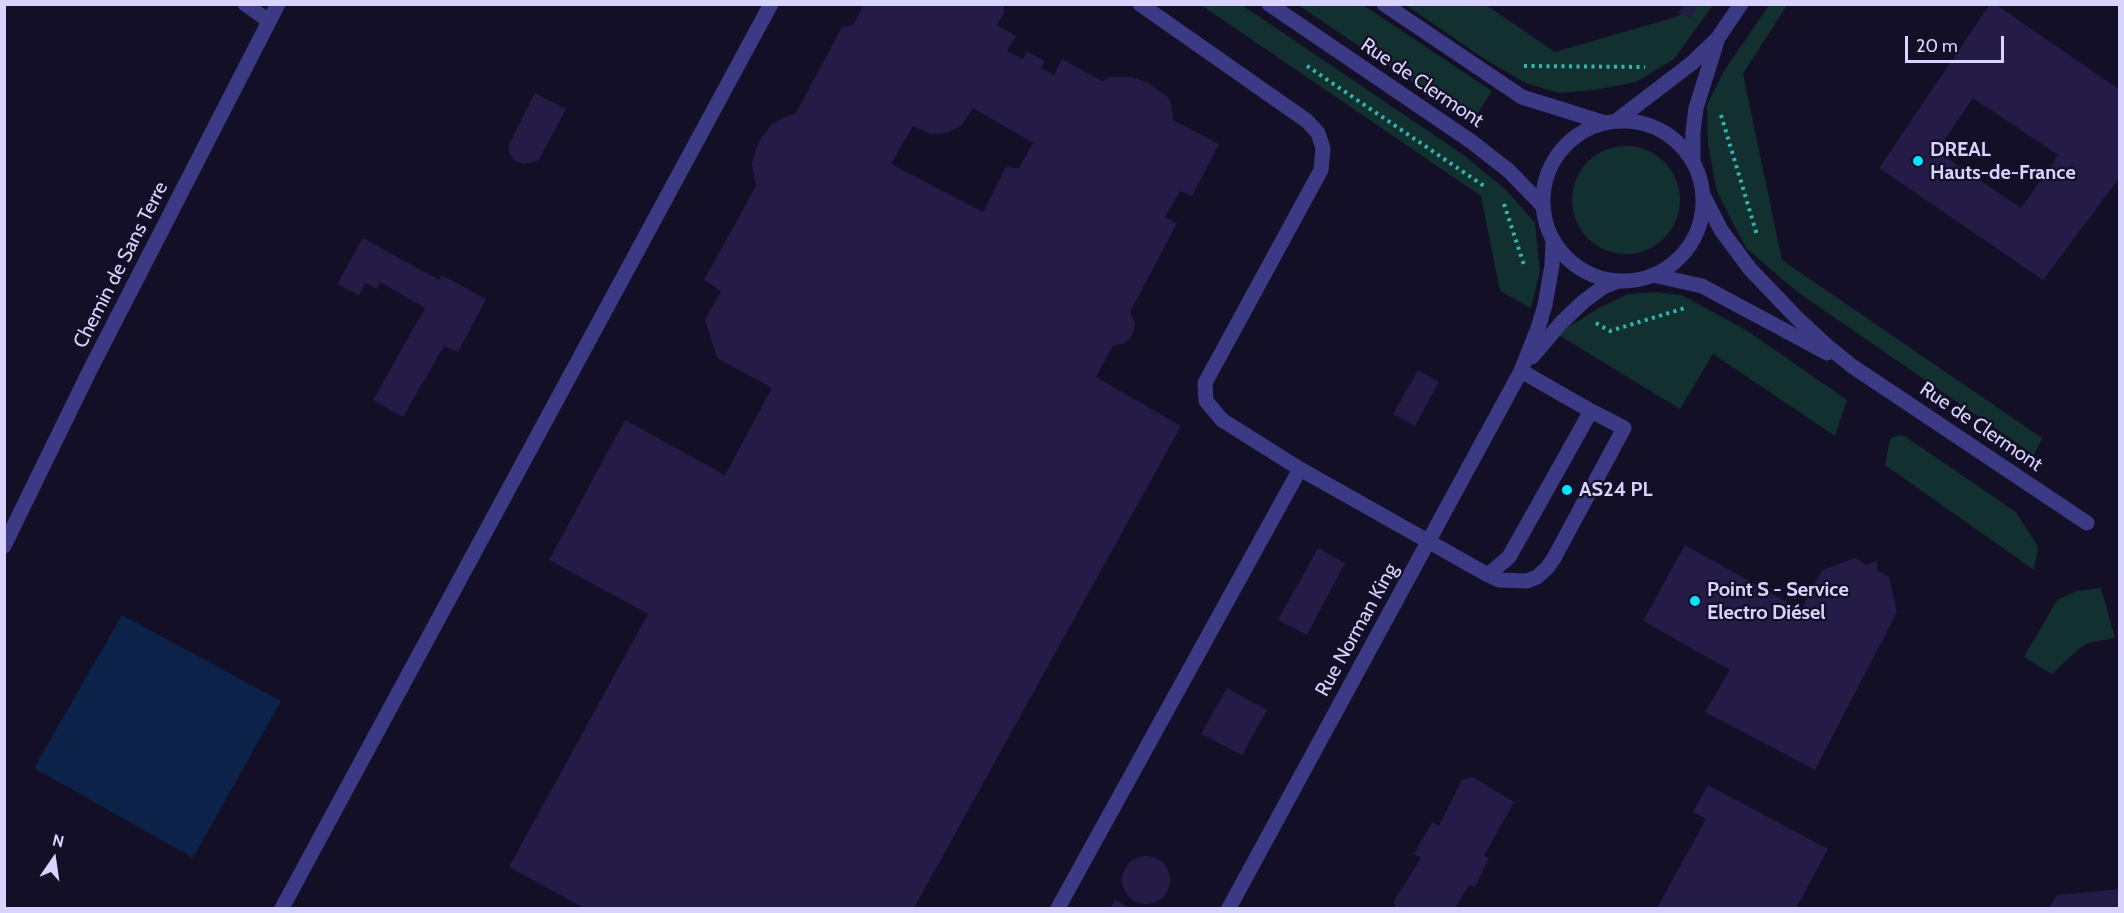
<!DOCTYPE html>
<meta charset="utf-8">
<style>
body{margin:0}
#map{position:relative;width:2124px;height:913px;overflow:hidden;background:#130f26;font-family:Cabin,sans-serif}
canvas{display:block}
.frame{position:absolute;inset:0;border:6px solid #d9d4ff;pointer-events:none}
.north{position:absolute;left:24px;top:829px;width:60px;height:60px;-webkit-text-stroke:4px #130f26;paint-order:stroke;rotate:13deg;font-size:16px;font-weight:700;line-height:24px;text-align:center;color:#d9d4ff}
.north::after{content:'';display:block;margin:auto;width:21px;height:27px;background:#d9d4ff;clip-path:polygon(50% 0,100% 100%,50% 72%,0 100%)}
.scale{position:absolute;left:1905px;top:36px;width:99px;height:27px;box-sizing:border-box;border:3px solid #d9d4ff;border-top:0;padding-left:8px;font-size:18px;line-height:21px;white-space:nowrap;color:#d9d4ff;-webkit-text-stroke:4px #130f26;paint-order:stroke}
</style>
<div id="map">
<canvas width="2124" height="913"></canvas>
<div class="frame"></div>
<div class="north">N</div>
<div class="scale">20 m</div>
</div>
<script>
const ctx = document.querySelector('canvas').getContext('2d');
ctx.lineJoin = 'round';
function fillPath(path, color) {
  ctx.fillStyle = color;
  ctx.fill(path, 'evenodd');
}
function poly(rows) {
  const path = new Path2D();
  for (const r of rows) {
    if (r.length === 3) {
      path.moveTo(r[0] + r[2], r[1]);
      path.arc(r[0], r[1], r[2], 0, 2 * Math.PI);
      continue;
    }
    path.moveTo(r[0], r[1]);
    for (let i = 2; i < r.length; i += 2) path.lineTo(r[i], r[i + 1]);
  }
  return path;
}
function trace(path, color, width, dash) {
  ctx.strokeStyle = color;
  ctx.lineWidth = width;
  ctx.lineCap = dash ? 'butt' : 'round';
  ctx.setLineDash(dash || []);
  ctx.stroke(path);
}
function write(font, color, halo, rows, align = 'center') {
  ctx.font = font + ' Cabin,sans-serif';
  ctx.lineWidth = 4.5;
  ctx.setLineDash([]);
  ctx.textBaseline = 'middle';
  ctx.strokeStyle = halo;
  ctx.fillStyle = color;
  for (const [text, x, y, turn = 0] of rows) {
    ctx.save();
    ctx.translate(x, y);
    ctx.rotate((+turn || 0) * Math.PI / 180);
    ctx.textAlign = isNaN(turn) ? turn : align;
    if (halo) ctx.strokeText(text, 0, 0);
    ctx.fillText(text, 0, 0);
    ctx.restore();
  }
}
const green = poly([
 [1201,5,1242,5,1465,156,1506,190,1535,223,1540,271,1531,308,1500,291,1481,196],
 [1298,5,1363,5,1492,91,1472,122],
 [1406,5,1486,5,1555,52,1679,16,1688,5,1713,5,1674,59,1636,82,1594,90,1558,93,1526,83,1486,60],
 [1769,5,1787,5,1743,74,1782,260,2042,438,2034,455,1796,291,1746,248,1717,192,1708,144,1707,105,1724,71],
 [1626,200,54],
 [1656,292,1682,295,1746,330,1847,400,1835,436,1713,354,1680,409,1557,334,1599,308,1628,294],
 [1898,435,1906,437,2016,512,2038,547,2034,570,1885,465,1890,439],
 [2101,588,2115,638,2088,643,2080,648,2052,674,2024,657,2057,600,2077,591]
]);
const water = poly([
 [122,615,281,701,193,858,34,768]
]);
const building = poly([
 [864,4,1004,4,1004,13,997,25,1016,36,1007,51,1023,59,1026,51,1045,61,1041,68,1054,75,1062,59,1102,81,1111,77,1132,77,1147,82,1168,97,1172,107,1173,120,1219,144,1192,196,1180,191,1165,217,1177,223,1130,312,1135,323,1133,334,1125,343,1113,346,1096,377,1181,426,914,908,584,908,509,867,648,614,549,560,625,420,725,475,772,388,717,358,705,320,721,291,704,280,756,186,752,164,756,148,761,138,771,125,781,119,796,113,842,27,853,25],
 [973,108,1033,143,1019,168,1006,167,983,212,891,164,913,126,931,134,947,133,962,125],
 [1684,4,1699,4,1690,18,1678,13],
 [1990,4,1995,4,2120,90,2120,177,2043,280,1879,168],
 [1973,98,2058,155,2021,208,1937,151],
 [535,93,566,109,538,161,524,164,515,161,510,154,508,147],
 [363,238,439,280,442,275,486,299,458,352,444,346,403,417,373,400,425,308,380,282,377,289,365,283,359,295,337,284],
 [1418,370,1439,382,1415,426,1393,414],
 [1685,545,1801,610,1822,570,1855,558,1866,565,1877,560,1877,570,1889,577,1897,612,1815,770,1705,712,1730,670,1643,621],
 [1318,548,1345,563,1307,635,1278,620],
 [1227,688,1267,710,1242,755,1201,734],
 [1473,777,1514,802,1484,856,1489,858,1475,887,1469,885,1455,908,1396,908,1394,901,1421,858,1414,854,1432,822,1439,826,1462,780],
 [1708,785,1828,849,1796,908,1657,908,1706,819,1693,812],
 [1146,880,24],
 [2120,889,2120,908,2049,908,2057,895],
 [1115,900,1129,908,1110,908]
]);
const path = poly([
 [1307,66,1484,186],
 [1524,66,1645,67],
 [1721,115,1757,235],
 [1504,204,1525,268],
 [1596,323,1610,331,1685,308]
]);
const minor = poly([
 [245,4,269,21],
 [1140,4,1307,121,1318,133,1323,148,1321,170,1205,383,1206,401,1222,420,1300,469],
 [1269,4,1472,142,1509,171,1543,206],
 [1384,4,1522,97,1605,123],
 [1623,201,80],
 [1616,121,1692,63,1718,38,1741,4],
 [1693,160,1693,132,1696,108,1717,41],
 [1704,197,1721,230,1750,269,1796,317,1826,345,1852,366,2087,523],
 [1653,275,1702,286,1827,353],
 [1532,357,1561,323,1583,302,1603,287,1618,281],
 [4,546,90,370,278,4],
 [1488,575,1499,580,1527,581,1537,577,1547,568,1554,558,1624,428,1591,411],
 [282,908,771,4],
 [1058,908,1300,469,1488,575,1509,557,1591,411,1521,371],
 [1229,908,1521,371,1538,328,1545,305,1552,265,1553,240]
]);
const markers = [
 [1918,161,6,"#00e5ff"],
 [1567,490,6,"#00e5ff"],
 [1695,601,6,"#00e5ff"]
];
const streetNames = [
 ["Rue de Clermont",1422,83,34],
 ["Chemin de Sans Terre",121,265,-63],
 ["Rue de Clermont",1981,427,34],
 ["Rue Norman King",1357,630,-61]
];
const poiNames = [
 ["DREAL",1930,150],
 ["Hauts-de-France",1930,173],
 ["AS24 PL",1579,490],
 ["Point S - Service",1707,590],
 ["Electro Diésel",1707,613]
];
fillPath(green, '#12302f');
fillPath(water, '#0c2248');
fillPath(building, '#241b47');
trace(path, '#2fb8b0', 4, [3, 4.5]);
trace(minor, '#3d3a85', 15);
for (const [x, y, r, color] of markers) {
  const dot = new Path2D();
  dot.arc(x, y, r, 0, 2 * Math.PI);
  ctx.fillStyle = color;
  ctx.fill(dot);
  trace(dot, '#130f26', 2);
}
write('20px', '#d9d4ff', '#130f26', streetNames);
write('bold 20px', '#d9d4ff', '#130f26', poiNames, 'left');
</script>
